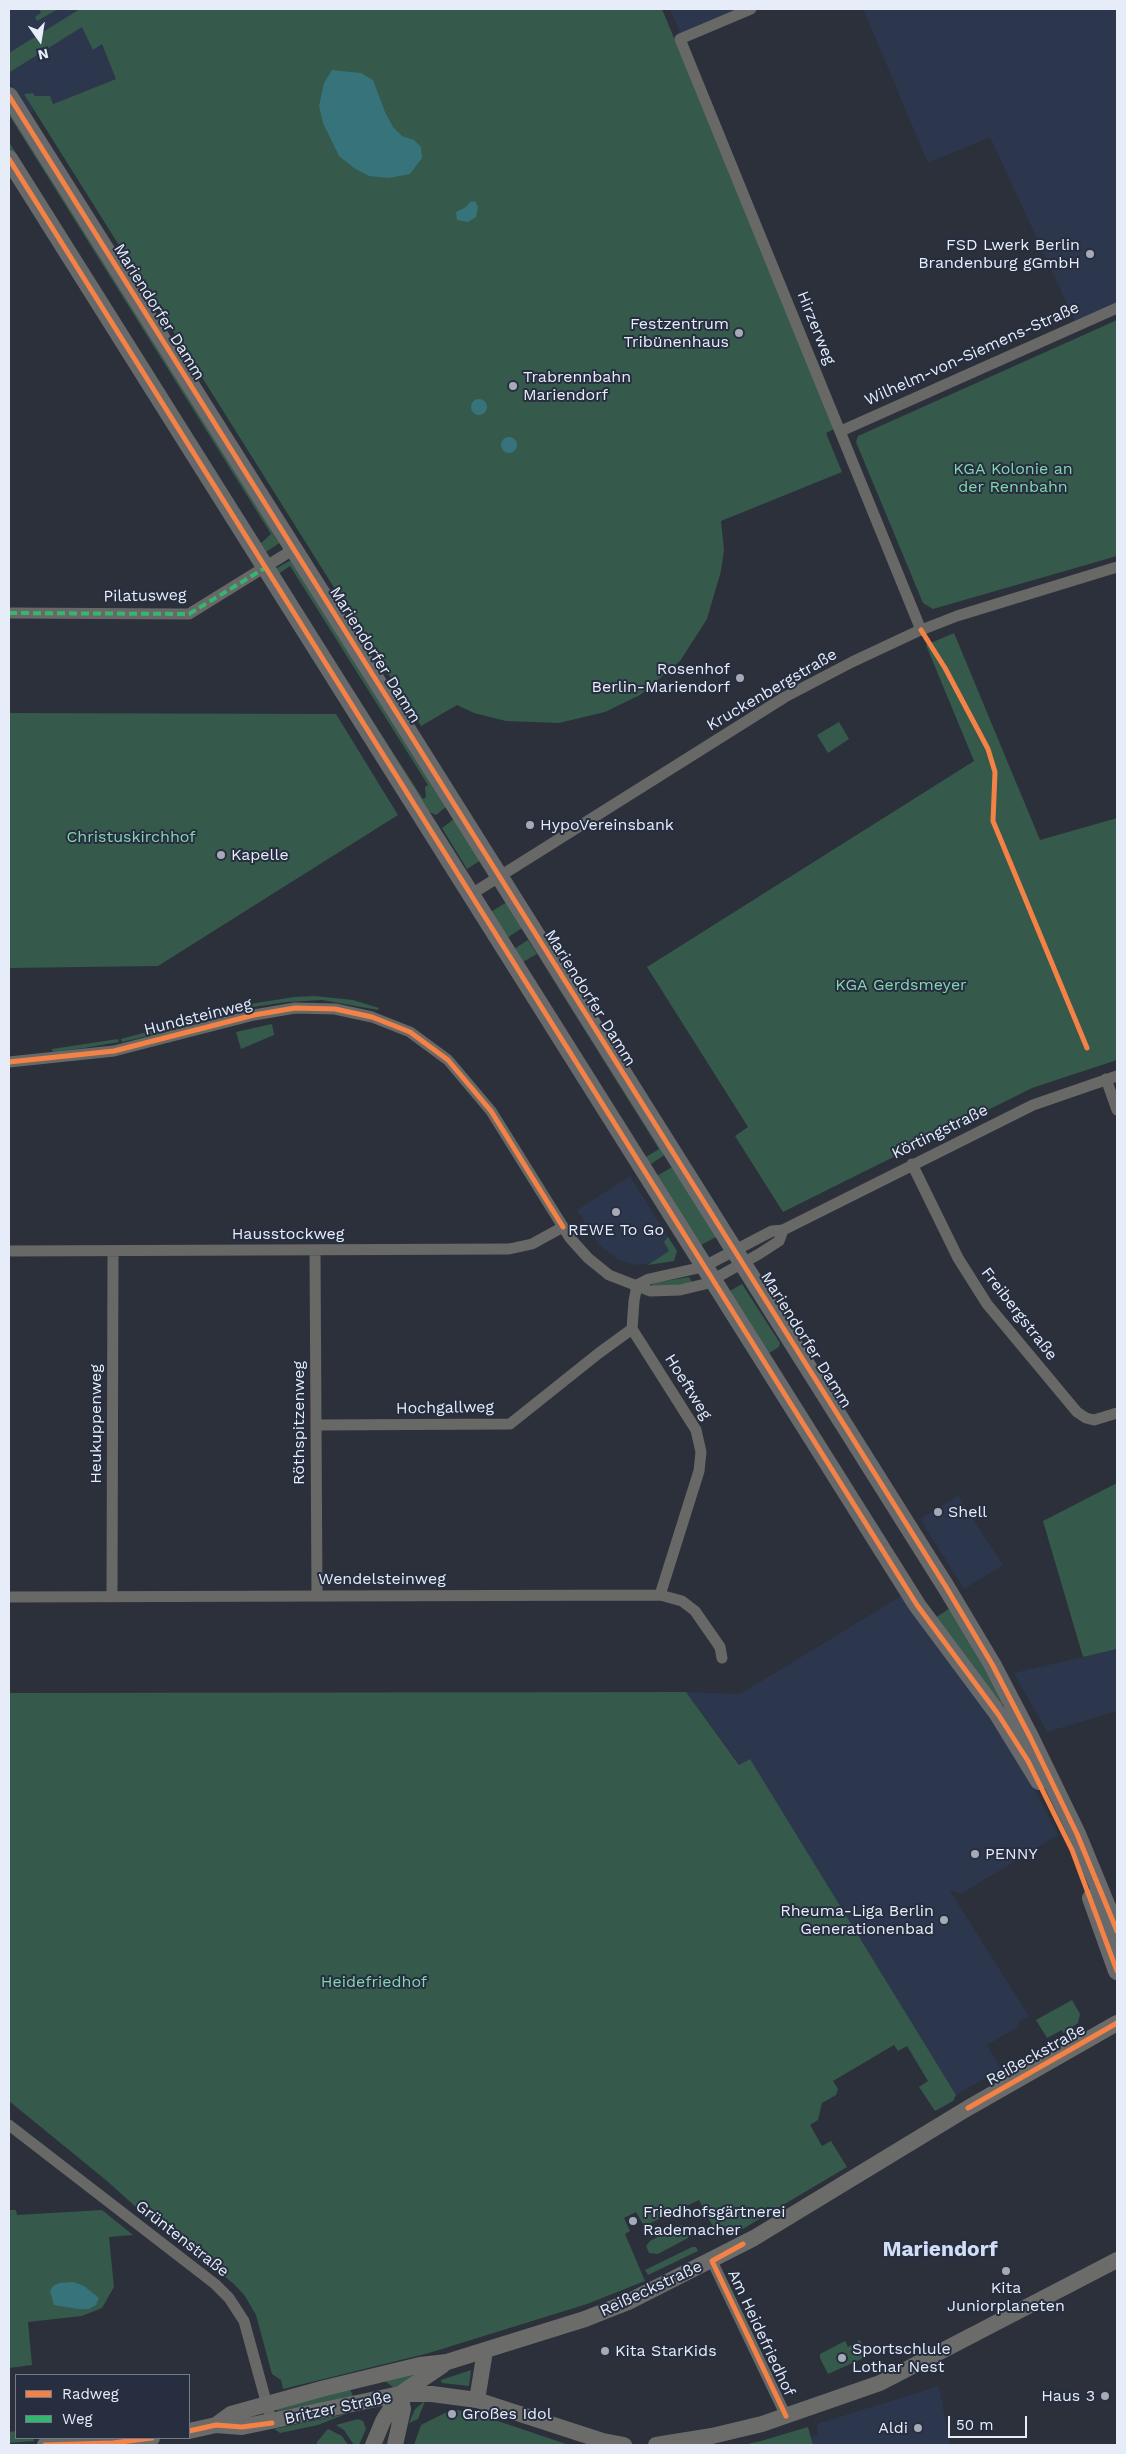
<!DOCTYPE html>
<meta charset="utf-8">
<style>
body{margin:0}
#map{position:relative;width:1126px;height:2454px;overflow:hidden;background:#2c303a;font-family:"Work Sans",sans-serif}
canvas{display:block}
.frame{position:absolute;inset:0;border:10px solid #e6ecf8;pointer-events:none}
.legend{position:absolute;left:15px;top:2374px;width:175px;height:65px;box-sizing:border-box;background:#262e40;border:1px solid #737a8a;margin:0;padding:6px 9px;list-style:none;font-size:15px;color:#e6ecf8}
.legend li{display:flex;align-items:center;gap:10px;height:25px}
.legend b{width:25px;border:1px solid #737a8a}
.north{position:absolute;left:15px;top:15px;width:50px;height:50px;-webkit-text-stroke:4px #262e40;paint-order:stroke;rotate:167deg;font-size:14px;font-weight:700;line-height:20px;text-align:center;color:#e6ecf8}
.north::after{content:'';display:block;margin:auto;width:18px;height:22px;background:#e6ecf8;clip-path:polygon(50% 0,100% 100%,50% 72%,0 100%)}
.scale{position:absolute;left:948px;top:2416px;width:79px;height:22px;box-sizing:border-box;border:2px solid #e6ecf8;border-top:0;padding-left:6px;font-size:15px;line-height:18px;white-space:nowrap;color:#e6ecf8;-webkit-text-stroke:4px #262e40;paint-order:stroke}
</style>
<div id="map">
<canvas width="1126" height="2454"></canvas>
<div class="frame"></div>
<ul class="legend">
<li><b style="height:6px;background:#f48246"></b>Radweg</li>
<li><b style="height:6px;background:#33b770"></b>Weg</li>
</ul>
<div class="north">N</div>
<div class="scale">50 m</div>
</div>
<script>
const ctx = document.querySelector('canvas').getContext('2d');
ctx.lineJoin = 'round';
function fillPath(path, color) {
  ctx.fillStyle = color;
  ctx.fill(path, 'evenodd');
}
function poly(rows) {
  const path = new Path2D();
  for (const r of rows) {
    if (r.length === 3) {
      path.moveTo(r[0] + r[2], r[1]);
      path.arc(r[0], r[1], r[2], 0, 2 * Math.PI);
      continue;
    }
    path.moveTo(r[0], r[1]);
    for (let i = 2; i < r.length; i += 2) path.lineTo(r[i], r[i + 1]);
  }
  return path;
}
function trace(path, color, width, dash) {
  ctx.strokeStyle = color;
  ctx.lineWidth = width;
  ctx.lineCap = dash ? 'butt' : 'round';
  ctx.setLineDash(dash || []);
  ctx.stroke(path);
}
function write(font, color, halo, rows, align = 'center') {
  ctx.font = font + ' "Work Sans",sans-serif';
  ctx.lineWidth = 4;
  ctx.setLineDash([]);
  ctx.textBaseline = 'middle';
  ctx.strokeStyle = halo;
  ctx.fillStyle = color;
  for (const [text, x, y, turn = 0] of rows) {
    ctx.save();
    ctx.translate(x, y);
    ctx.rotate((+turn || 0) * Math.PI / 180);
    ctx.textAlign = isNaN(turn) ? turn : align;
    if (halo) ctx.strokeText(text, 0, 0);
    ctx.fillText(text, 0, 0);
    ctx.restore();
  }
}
const built = poly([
 [9,9,86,9,117,79,29,113,9,82],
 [670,9,739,9,677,36,679,30],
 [863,9,1117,9,1117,304,1075,321,990,137,928,163],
 [630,1176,677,1251,674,1261,636,1265,618,1260,599,1245,577,1210],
 [958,1496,1003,1565,964,1589,920,1519],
 [903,1595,992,1718,1031,1782,1058,1835,961,1894,950,1891,1029,2016,1018,2022,1020,2026,987,2045,1001,2069,956,2095,750,1760,740,1765,686,1692,740,1694],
 [1117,1649,1117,1711,1047,1732,1014,1673],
 [939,2386,950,2445,813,2445,811,2437,819,2434,817,2424]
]);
const green = poly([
 [39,9,58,9,37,21,35,17,41,13],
 [80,9,662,9,836,428,826,433,842,472,721,521,724,550,721,571,707,619,680,661,640,695,605,712,559,723,506,721,474,713,457,705,421,726,24,94,33,93,35,96,50,96,53,104,116,79,102,44,93,50,82,27,10,72,9,69,9,53],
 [9,108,281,542,263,554,9,148,9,142,261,543,271,534,9,115],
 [1117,320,1117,556,933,609,923,603,856,442,858,436],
 [291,560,447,806,436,815,429,812,275,569],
 [290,566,428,785,425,787,426,797,423,799,278,574],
 [954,633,1040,840,1117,818,1117,1060,1032,1088,783,1212,735,1136,748,1127,647,967,974,761,926,645],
 [9,713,336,714,398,815,158,966,9,968],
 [839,722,849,739,828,753,817,735],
 [454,819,481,860,467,869,442,828],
 [507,902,522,928,507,938,489,913],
 [528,940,666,1154,651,1164,649,1165,514,949],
 [537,954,659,1149,646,1157,523,962],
 [315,996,353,1000,379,1008,378,1010,322,1000,287,1002,246,1008,169,1031,122,1042,121,1039,250,1004,294,997],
 [272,1024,274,1035,241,1049,236,1032],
 [118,1039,119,1042,84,1048,53,1052,52,1049],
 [672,1167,718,1236,699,1246,657,1176],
 [668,1237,677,1251,674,1261,648,1265,669,1251,664,1242],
 [689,1277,692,1282,678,1285,652,1286,652,1283],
 [742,1284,780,1343,779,1347,769,1353,728,1292],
 [1117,1483,1117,1649,1083,1657,1043,1521],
 [950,1608,1003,1702,1003,1704,1000,1704,935,1618],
 [686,1692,739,1765,750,1759,956,2095,953,2101,935,2111,919,2087,928,2081,907,2046,898,2051,894,2045,833,2081,838,2089,836,2095,822,2103,818,2120,810,2125,822,2146,831,2141,847,2167,741,2230,726,2236,718,2236,699,2200,644,2226,636,2212,624,2218,630,2231,625,2234,645,2281,587,2304,429,2353,283,2389,281,2380,272,2374,256,2315,245,2296,234,2284,138,2209,107,2181,9,2101,9,1693],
 [1072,2000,1080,2014,1078,2023,1063,2033,1062,2030,1047,2038,1036,2020],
 [9,2210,16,2210,17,2215,102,2210,133,2235,109,2237,114,2287,102,2308,82,2316,28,2322,32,2365,9,2368],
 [681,2225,689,2229,691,2234,688,2238,658,2254,649,2253,646,2246,650,2241],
 [692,2247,696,2247,698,2251,648,2275,645,2270],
 [860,2340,868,2356,828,2374,820,2358,820,2354,845,2341,848,2347],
 [471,2370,469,2386,442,2383,441,2380],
 [413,2372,416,2376,394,2388,385,2381],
 [350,2388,353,2397,278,2411,273,2409],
 [425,2401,418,2419,409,2423,415,2409],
 [453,2409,486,2417,569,2445,414,2445,421,2425],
 [346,2414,318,2425,280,2433,274,2429],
 [358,2419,363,2421,366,2429,359,2445,354,2445,344,2430,336,2425],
 [808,2427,813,2445,743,2445,761,2441],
 [328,2429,342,2436,348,2445,317,2445,317,2442],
 [16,2431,16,2438,34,2438,34,2441,9,2443,9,2432]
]);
const water = poly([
 [332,70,361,73,373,80,385,112,393,127,402,136,414,140,421,147,422,158,410,174,389,178,369,176,354,168,339,156,323,123,319,106,324,83],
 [475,201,478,207,476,217,468,222,457,220,456,212,466,207,470,202],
 [479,407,8],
 [509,445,8],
 [73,2282,84,2286,99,2298,96,2305,89,2309,78,2309,54,2305,50,2291,53,2286,59,2283]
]);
const street = poly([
 [751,9,680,39,921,630],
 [841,431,1117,308],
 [9,613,189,614,294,549],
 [470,895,785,697,852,662,916,632,957,616,1117,567],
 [9,1062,114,1051,254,1015,295,1008,335,1009,372,1017,410,1032,448,1060,491,1111,570,1238,588,1258,609,1275,650,1291,680,1290,705,1284,759,1254,779,1241,783,1230],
 [1106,1079,1117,1110],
 [912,1164,958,1258,987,1304,1077,1412,1086,1418,1094,1420,1117,1413],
 [315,1250,317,1596],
 [9,1251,509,1249,532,1244,563,1227],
 [637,1285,649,1279,703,1267,772,1231,783,1230,1033,1105,1117,1076],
 [637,1285,634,1301,632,1329,696,1430,701,1452,699,1471,660,1595],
 [316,1425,510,1424,599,1353,632,1329],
 [9,1597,660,1595,682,1601,695,1611,720,1647,722,1658],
 [112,1597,113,1251],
 [9,2125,215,2284,229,2298,244,2321,272,2423],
 [712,2261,786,2416]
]);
const secondary = poly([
 [477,2400,485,2351],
 [216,2425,231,2414,325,2388,420,2365,447,2362,585,2319,628,2302,754,2238,968,2108,1117,2023],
 [189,2431,216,2425,242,2427,400,2394,432,2394,477,2400,603,2441,624,2445],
 [45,2445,113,2443,152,2438],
 [373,2445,383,2421,400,2394,443,2365],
 [395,2445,403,2409,400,2394],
 [656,2445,712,2436,762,2424,880,2383,1117,2260]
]);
const primary = poly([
 [9,96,946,1587,992,1664,1030,1737,1077,1834,1117,1931],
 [9,159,917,1605,998,1714,1039,1781],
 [1091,1898,1117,1971]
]);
const quiet = poly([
 [9,613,189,614,265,568]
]);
const cycleway = poly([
 [9,96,946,1587,992,1664,1030,1737,1077,1834,1117,1931],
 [9,159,917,1605,998,1714,1028,1761,1072,1850,1117,1971],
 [921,630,945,668,988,749,995,772,993,821,1087,1048],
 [9,1062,114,1051,254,1015,295,1008,335,1009,372,1017,410,1032,448,1060,491,1111,563,1227],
 [968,2108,1117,2023],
 [743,2244,712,2261,786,2416],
 [189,2431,216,2425,242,2427,272,2423],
 [45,2445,113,2443,152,2438]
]);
const markers = [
 [1090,254,5,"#a5aab6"],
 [739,333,5,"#a5aab6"],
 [513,386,5,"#a5aab6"],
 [740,678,5,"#a5aab6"],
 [530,825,5,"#a5aab6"],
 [221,855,5,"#a5aab6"],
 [616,1212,5,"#a5aab6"],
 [938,1512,5,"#a5aab6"],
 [975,1854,5,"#a5aab6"],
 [944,1920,5,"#a5aab6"],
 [633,2221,5,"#a5aab6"],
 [1006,2271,5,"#a5aab6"],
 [605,2351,5,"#a5aab6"],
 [842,2358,5,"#a5aab6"],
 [1105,2396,5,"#a5aab6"],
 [452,2414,5,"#a5aab6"],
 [918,2428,5,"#a5aab6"]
];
const poiNames = [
 ["FSD Lwerk Berlin",1080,245,"right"],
 ["Brandenburg gGmbH",1080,263,"right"],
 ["Festzentrum",729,324,"right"],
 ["Tribünenhaus",729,342,"right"],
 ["Trabrennbahn",523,377],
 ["Mariendorf",523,395],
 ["Rosenhof",730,669,"right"],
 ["Berlin-Mariendorf",730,687,"right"],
 ["HypoVereinsbank",540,825],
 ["Kapelle",231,855],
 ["REWE To Go",616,1230,"center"],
 ["Shell",948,1512],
 ["PENNY",985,1854],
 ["Rheuma-Liga Berlin",934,1911,"right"],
 ["Generationenbad",934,1929,"right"],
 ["Friedhofsgärtnerei",643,2212],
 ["Rademacher",643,2230],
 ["Kita",1006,2288,"center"],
 ["Juniorplaneten",1006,2306,"center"],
 ["Sportschlule",852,2349],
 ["Lothar Nest",852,2367],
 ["Kita StarKids",615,2351],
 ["Haus 3",1095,2396,"right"],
 ["Großes Idol",462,2414],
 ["Aldi",908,2428,"right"]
];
const streetNames = [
 ["Mariendorfer Damm",159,312,58],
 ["Hirzerweg",816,328,68],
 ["Wilhelm-von-Siemens-Straße",972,354,-24],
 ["Pilatusweg",145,596,-1],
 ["Mariendorfer Damm",375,655,58],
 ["Kruckenbergstraße",772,690,-30],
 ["Mariendorfer Damm",590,998,58],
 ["Hundsteinweg",198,1017,-14],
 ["Körtingstraße",940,1132,-26],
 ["Hausstockweg",288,1234],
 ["Freibergstraße",1019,1314,52],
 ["Mariendorfer Damm",806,1340,58],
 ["Hoeftweg",688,1387,58],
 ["Hochgallweg",445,1408,-1],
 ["Röthspitzenweg",299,1423,-90],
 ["Heukuppenweg",96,1424,-90],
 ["Wendelsteinweg",382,1579],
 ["Reißeckstraße",1036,2055,-29],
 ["Grüntenstraße",182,2239,38],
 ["Reißeckstraße",651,2289,-25],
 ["Am Heidefriedhof",761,2333,65],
 ["Britzer Straße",338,2408,-12]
];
const parkNames = [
 ["KGA Kolonie an",1013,469],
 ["der Rennbahn",1013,487],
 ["Christuskirchhof",131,837],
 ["KGA Gerdsmeyer",901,985],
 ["Heidefriedhof",374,1982]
];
const districtNames = [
 ["Mariendorf",940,2250]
];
fillPath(built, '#2c364c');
fillPath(green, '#35594a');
fillPath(water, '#37737a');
trace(street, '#686867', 11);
trace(secondary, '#6b6c6a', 16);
trace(primary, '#68696a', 18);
trace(quiet, '#33b770', 4, [8, 4]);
trace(cycleway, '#f48246', 5);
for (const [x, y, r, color] of markers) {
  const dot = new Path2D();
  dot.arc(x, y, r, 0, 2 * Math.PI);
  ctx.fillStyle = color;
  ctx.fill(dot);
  trace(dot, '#262e40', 2);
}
write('16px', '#e6ecf8', '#262e40', poiNames, 'left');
write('16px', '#e6ecf8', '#262e40', streetNames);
write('16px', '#84d6af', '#262e40', parkNames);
write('bold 21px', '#d2ddf6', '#262e40', districtNames);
</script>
